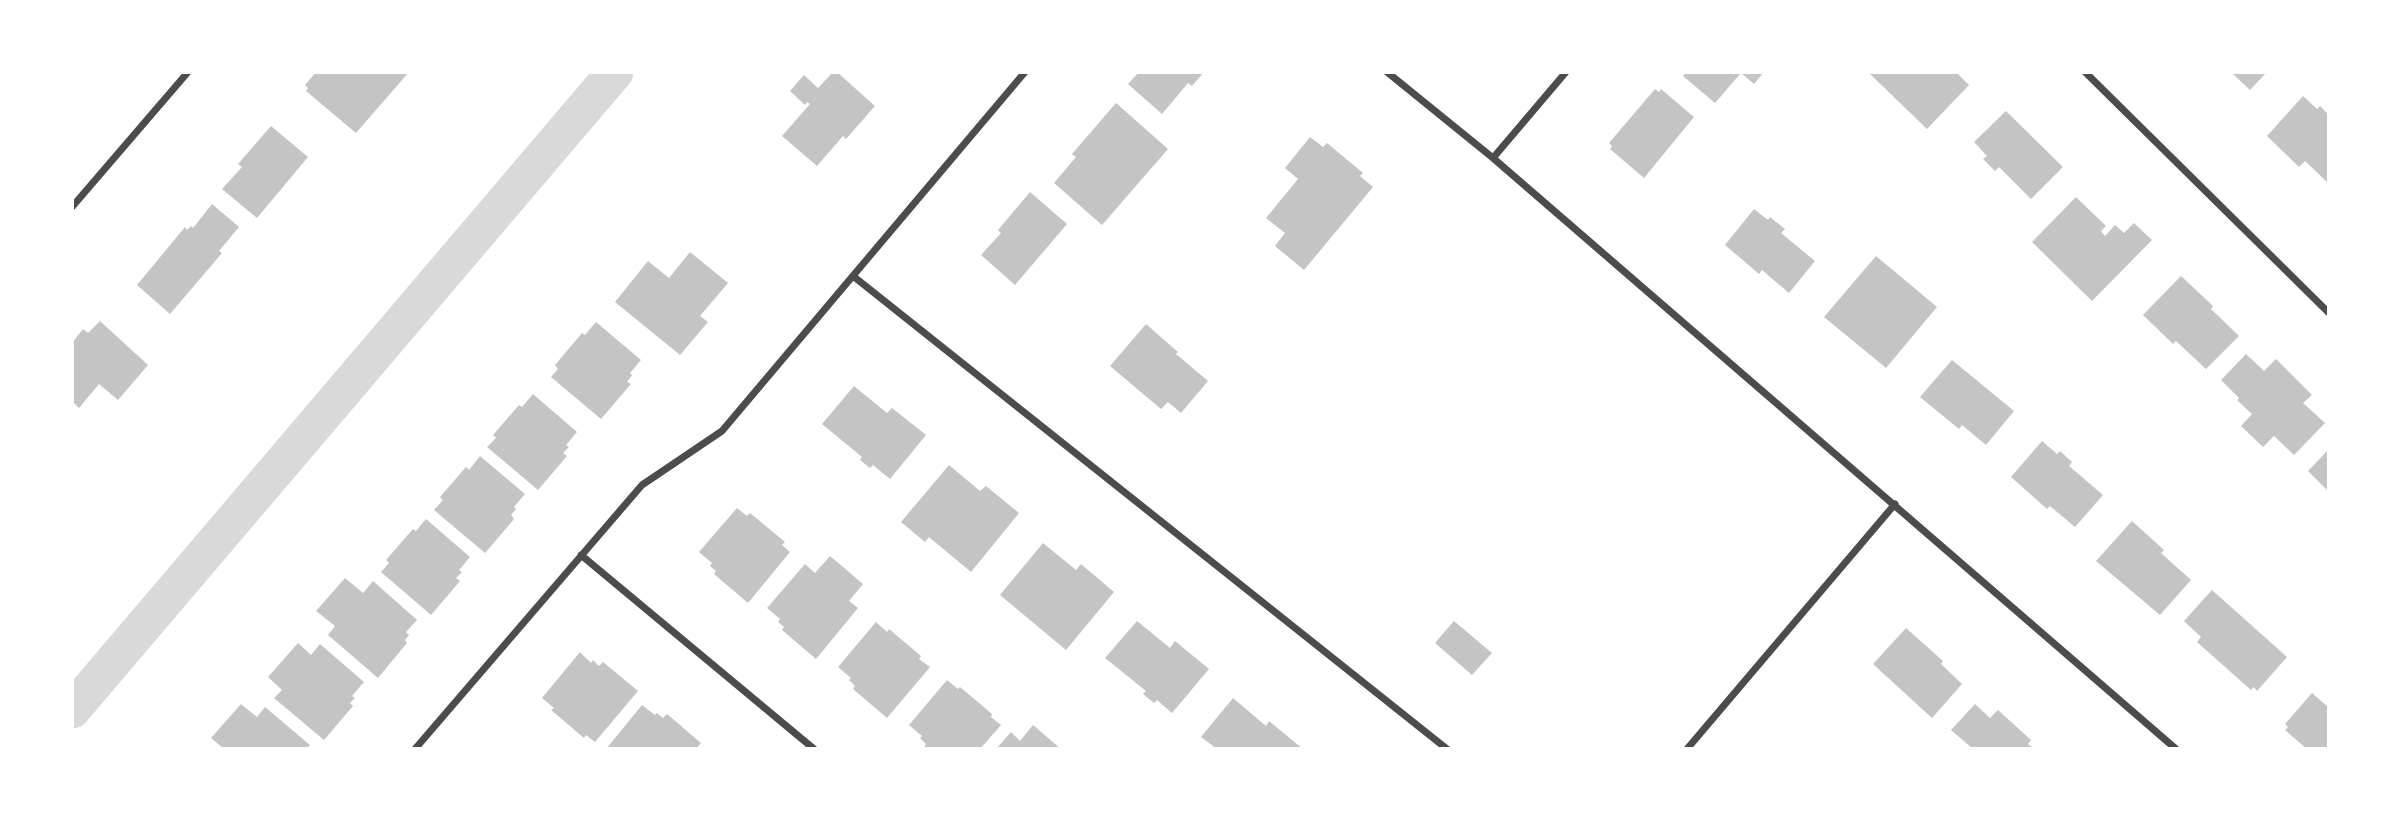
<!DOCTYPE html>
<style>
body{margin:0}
#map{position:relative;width:2401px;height:821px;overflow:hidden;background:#fff;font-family:Arial,sans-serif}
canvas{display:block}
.frame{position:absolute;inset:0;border:74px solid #fff;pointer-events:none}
</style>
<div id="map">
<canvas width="2401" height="821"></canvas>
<div class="frame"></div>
</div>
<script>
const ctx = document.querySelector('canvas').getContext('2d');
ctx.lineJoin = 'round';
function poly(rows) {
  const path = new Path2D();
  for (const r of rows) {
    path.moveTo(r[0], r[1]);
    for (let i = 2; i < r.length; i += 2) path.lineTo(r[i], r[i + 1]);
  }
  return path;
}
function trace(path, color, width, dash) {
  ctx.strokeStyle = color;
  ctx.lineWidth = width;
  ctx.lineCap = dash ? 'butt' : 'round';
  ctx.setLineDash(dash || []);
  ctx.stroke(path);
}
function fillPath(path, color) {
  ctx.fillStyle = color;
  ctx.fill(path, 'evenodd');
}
const canal = poly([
 [72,710,615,72]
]);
const building = poly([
 [316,72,409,72,356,133,306,91,308,88,305,85],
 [833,72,837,72,875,106,846,139,843,136,817,166,782,136,810,104,807,102,805,105,790,91,804,75,818,88],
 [1139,72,1204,72,1192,86,1188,83,1162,114,1128,84],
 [1686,72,1764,72,1754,84,1741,73,1715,103,1683,76],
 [1872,72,1956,72,1969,85,1927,129,1870,74],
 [2231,72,2267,72,2250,90],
 [1655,89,1659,92,1661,89,1694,117,1644,178,1610,149,1612,146,1609,143],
 [2303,96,2317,109,2320,106,2329,115,2329,180,2327,182,2305,161,2299,167,2267,136],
 [1116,103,1168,149,1102,225,1054,183,1076,157,1072,154],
 [2006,111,2063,167,2031,199,1999,167,1995,171,1983,159,1987,156,1974,142],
 [271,126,308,157,257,218,222,189,242,167,238,164],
 [1310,137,1323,147,1327,143,1363,173,1360,176,1373,187,1304,270,1275,246,1285,233,1266,218,1298,179,1285,168],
 [1030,192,1067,224,1015,285,981,255,1001,233,998,230],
 [2076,197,2106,226,2101,231,2105,236,2115,225,2124,233,2134,223,2152,240,2092,301,2032,242],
 [212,204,239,227,219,251,222,253,170,314,137,285,185,227,187,230,191,226,193,228],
 [1754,209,1768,220,1770,217,1785,229,1781,233,1815,261,1789,293,1762,270,1759,274,1725,245],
 [690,252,728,283,700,316,708,322,680,355,615,302,648,261,669,278],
 [1876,256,1937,307,1886,368,1824,317],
 [2181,276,2213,306,2211,309,2239,336,2206,369,2176,341,2173,344,2143,315],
 [100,321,148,365,118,400,99,384,79,408,72,401,72,343,83,329,88,333],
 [596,322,641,360,630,373,632,375,627,382,631,384,601,419,551,377,558,369,555,365,582,333,585,335],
 [1146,324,1178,352,1176,354,1208,381,1181,413,1168,402,1161,409,1110,366],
 [2246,354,2264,371,2276,359,2312,395,2303,403,2325,423,2294,455,2274,436,2263,447,2241,426,2252,414,2237,400,2239,398,2221,380],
 [1952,360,2014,411,1986,445,1962,425,1959,429,1920,397],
 [854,386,887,413,892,408,926,435,890,479,873,465,870,468,860,460,862,457,822,424],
 [533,394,577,432,566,445,569,447,563,453,567,456,538,490,487,447,496,438,493,435,519,405,522,407],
 [2042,441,2057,454,2060,451,2072,462,2069,466,2103,495,2075,527,2050,506,2047,509,2011,477],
 [2329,449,2329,492,2308,471],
 [480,456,525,494,514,507,516,509,511,515,514,519,485,553,434,510,443,500,440,497,466,467,469,470],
 [949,465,980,491,986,486,1019,513,971,572,929,537,925,542,901,522],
 [737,508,747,516,750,513,785,542,782,545,790,552,748,603,714,574,716,571,710,566,712,563,699,552],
 [426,519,470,557,459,570,462,572,456,578,460,581,431,615,381,572,389,563,386,560,413,529,416,531],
 [2132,521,2164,550,2161,553,2191,580,2160,615,2096,561],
 [1043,543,1076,570,1081,564,1114,592,1066,650,1000,595],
 [830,556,863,584,849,601,858,608,816,659,782,630,784,627,778,622,780,619,767,608,805,564,815,573],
 [345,578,363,593,373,581,417,620,406,632,409,635,405,640,407,643,378,678,328,635,335,626,316,611],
 [2212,590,2287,657,2257,691,2254,687,2251,690,2197,642,2201,637,2184,621],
 [1137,621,1170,648,1175,641,1209,669,1172,713,1157,700,1154,703,1143,694,1146,691,1105,658],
 [1454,621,1492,653,1472,675,1435,643],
 [876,622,887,632,889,629,921,656,919,659,930,667,887,718,853,689,855,686,849,680,851,678,838,667],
 [1906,628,1943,661,1941,664,1962,684,1932,718,1873,664],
 [298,643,311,655,320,644,364,682,352,696,355,698,350,703,353,706,324,740,274,698,282,690,268,677],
 [580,652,591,663,593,660,599,666,603,662,638,691,595,742,586,735,584,738,551,710,554,708,542,698],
 [947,680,958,689,960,687,992,714,991,717,1001,725,980,749,927,749,924,747,926,744,920,738,922,736,909,725],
 [2312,693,2327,706,2329,703,2329,749,2307,749,2285,730,2288,727,2285,724],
 [1233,698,1266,726,1269,721,1303,749,1217,749,1201,737],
 [241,704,257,717,265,707,310,745,306,749,224,749,211,738],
 [1975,704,1990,718,1998,710,2031,740,2028,744,2034,749,1973,749,1951,730],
 [642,705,655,715,657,713,663,718,667,714,701,743,696,749,606,749],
 [1033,725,1061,749,996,749,1011,732,1020,741]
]);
const minor = poly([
 [1387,72,1493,158,2176,749],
 [2085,72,2329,313],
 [1493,158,1566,72],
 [72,207,188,72],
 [853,276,1447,749],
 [581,555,814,749],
 [415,749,642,485,722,431,1025,72],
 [1687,749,1895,504]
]);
trace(canal, '#d9d9d9', 37);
fillPath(building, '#c4c4c4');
trace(minor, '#4c4c4c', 7);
</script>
